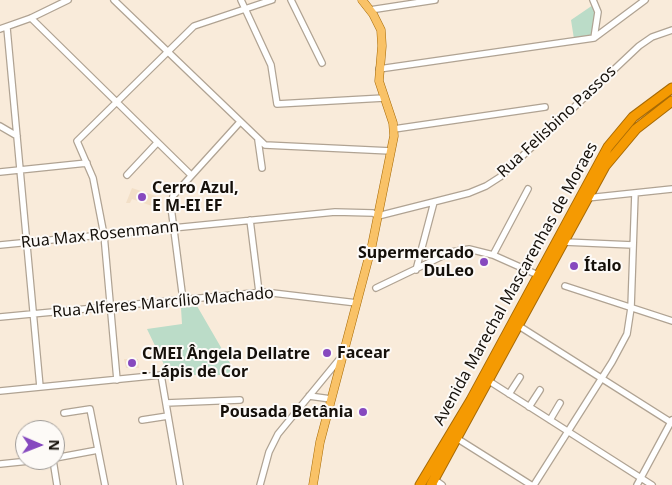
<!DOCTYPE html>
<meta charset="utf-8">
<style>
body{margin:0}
#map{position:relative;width:672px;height:485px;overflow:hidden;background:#f9ebda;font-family:"Noto Sans",sans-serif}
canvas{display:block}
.north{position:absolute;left:15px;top:420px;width:50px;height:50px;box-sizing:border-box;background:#fdfaf7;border:1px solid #a09c98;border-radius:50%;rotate:91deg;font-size:14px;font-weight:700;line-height:20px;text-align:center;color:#15100a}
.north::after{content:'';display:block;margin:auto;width:18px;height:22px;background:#8649bf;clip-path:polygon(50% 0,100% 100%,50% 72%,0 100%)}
</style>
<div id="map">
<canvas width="672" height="485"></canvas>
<div class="north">N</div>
</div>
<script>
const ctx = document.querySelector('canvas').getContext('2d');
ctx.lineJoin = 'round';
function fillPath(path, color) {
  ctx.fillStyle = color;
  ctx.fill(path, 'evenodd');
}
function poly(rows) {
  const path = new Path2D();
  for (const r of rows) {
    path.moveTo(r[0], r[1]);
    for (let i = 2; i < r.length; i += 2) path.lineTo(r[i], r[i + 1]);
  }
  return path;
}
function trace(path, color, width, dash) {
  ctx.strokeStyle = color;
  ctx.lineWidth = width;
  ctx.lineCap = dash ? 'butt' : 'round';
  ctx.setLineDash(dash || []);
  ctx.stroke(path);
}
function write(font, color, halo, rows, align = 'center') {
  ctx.font = font + ' "Noto Sans",sans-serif';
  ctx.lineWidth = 4;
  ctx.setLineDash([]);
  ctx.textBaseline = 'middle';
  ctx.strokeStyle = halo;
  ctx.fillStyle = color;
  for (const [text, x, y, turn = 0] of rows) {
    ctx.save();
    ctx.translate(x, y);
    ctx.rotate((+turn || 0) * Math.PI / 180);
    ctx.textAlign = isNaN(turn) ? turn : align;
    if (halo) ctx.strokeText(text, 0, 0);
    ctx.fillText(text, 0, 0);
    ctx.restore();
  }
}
const built = poly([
 [132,188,156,196,152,206,132,199,130,203,126,203],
 [124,359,138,359,139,368,126,368]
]);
const green = poly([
 [593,5,596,9,592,36,574,39,571,20],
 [197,306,237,375,169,375,147,329,182,324,181,308]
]);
const minor = poly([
 [114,0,265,145,391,151],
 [241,0,271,65,277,104,384,98],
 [291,0,322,63],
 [593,0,598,12,594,38],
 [370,10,435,0],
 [31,18,191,175],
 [7,28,40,387],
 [0,29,31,18,68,0],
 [379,69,594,38,645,0],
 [0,126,17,136],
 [394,129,545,107],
 [258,140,262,168],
 [0,172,87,163],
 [127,175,157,143],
 [587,198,672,189],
 [250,220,259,292],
 [564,242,633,245],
 [0,245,335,212,373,213,378,216,469,193,486,186,500,177,639,46,652,37,672,30],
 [493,255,528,189],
 [416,270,434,202],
 [565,286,672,321],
 [376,288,451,252,469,249,493,255,538,275],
 [183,300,171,207,173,196,240,122],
 [0,317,264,292,357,303],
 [519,326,672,423],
 [117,380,104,235,93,178,77,141,194,26,272,0],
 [489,381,652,485],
 [0,391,161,375,180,485],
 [509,394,520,377],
 [309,396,331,399],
 [166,403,240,400],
 [529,407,540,390],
 [64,413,90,409,105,485],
 [142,420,168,416],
 [550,420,560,403],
 [458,439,531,485],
 [55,458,98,450],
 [53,460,57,485],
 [0,464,39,460],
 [435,480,442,485],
 [260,485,269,452,278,434,342,356],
 [534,485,612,362,627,334,631,308,635,193],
 [637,485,672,420]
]);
const major = poly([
 [313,485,320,442,372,245,394,136,393,123,379,81,382,46,381,30,373,14,362,0]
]);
const highway = poly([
 [420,485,471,400,608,147,633,117,672,88],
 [431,485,605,166,636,129,672,101]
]);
const markers = [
 [142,197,5,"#8649bf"],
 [484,262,5,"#8649bf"],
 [574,266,5,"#8649bf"],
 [327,353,5,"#8649bf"],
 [132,363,5,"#8649bf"],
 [363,412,5,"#8649bf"]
];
const streetNames = [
 ["Rua Felisbino Passos",557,122,-43],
 ["Rua Max Rosenmann",100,235,-6],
 ["Avenida Marechal Mascarenhas de Moraes",516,284,-61],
 ["Rua Alferes Marcílio Machado",163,303,-5]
];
const poiNames = [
 ["Cerro Azul,",152,188],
 ["E M-EI EF",152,206],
 ["Supermercado",474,253,"right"],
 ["DuLeo",474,271,"right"],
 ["Ítalo",584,266],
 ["Facear",337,353],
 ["CMEI Ângela Dellatre",142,354],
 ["- Lápis de Cor",142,372],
 ["Pousada Betânia",353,412,"right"]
];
fillPath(built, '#f2dfc7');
fillPath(green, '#bbdcc8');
trace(minor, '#b0a393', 8);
trace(major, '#a76a05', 9);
trace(highway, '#a76a05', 11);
trace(minor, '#fff', 5.5);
trace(major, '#f9c267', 8);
trace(highway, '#f59a02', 9);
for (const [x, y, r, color] of markers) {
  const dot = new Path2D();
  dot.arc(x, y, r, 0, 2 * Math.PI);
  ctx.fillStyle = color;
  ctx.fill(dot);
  trace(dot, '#fdfaf7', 2);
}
write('16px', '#15100a', '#fdfaf7', streetNames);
write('bold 16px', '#15100a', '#fdfaf7', poiNames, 'left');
</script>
